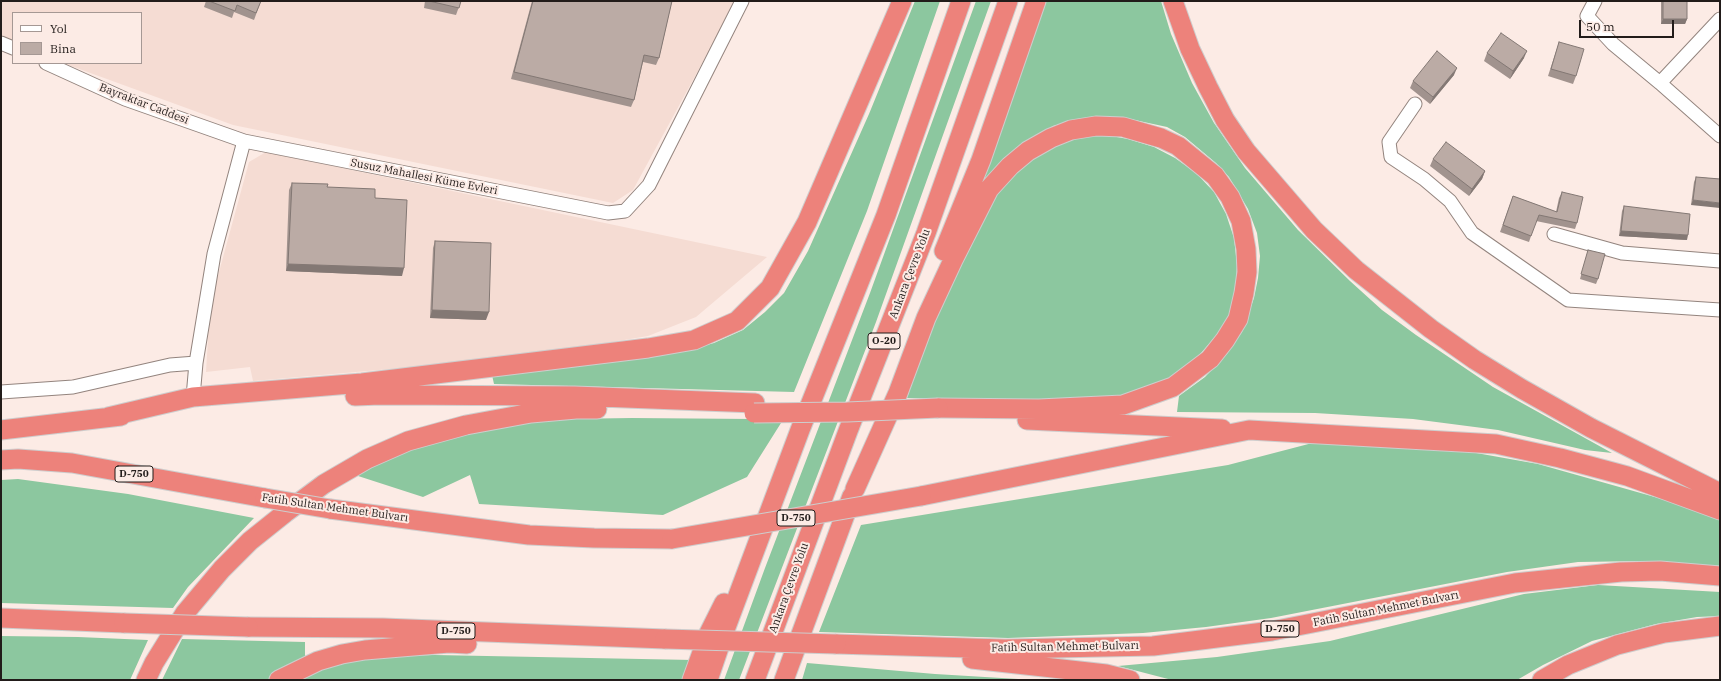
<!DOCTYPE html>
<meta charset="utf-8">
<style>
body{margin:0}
#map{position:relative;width:1721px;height:681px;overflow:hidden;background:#fcebe5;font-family:"IBM Plex Serif",serif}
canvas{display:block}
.frame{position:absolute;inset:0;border:2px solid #221c1a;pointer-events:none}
.legend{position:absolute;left:12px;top:12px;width:130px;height:52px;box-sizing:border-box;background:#fcebe5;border:1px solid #a59894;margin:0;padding:5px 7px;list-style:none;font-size:12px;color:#221c1a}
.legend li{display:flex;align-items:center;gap:8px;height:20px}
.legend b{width:20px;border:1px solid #a59894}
.scale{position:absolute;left:1579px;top:20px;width:95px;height:18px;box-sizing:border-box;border:2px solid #221c1a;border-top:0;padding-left:5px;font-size:12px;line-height:14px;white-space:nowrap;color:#221c1a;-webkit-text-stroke:3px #fcebe5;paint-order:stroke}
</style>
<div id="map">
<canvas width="1721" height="681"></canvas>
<div class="frame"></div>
<ul class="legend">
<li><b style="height:5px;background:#fff"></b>Yol</li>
<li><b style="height:11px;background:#bbaba5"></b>Bina</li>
</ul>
<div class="scale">50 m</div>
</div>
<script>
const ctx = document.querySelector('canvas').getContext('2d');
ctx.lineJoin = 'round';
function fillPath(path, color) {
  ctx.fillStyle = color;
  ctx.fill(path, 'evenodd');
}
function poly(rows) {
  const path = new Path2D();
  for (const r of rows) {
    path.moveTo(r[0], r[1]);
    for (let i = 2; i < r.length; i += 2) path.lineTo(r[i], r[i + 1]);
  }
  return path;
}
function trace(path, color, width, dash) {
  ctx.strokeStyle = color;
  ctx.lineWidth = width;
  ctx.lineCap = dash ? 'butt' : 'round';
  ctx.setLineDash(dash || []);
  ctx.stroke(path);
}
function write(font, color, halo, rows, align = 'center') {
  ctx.font = font + ' "IBM Plex Serif",serif';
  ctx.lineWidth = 4;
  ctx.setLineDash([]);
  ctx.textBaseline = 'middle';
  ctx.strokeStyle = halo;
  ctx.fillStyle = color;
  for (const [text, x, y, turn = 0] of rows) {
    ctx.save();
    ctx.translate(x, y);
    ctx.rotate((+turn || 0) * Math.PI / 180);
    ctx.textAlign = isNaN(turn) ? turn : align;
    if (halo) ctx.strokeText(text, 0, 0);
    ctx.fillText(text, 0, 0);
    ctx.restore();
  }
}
const built = poly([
 [1,1,736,1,633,190,613,203,233,125,63,63,141,63,141,13,13,13,13,41,1,35],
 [266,152,767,257,696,317,648,336,516,358,253,381,250,367,206,372,210,305,249,162]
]);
const forest = poly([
 [915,1,940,1,867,211,794,392,494,384,492,375,675,353,714,343,743,330,765,312,784,293,808,251,869,114],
 [976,1,991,1,876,322,739,680,724,680,765,568,870,293],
 [1044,1,1161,1,1171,34,1192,83,1214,123,1245,168,1298,230,1350,281,1382,310,1416,335,1493,387,1612,453,1585,450,1498,430,1413,419,1315,413,1177,412,1179,396,1205,377,1226,355,1242,332,1254,298,1258,278,1260,256,1257,233,1248,209,1229,177,1216,163,1185,137,1167,127,1130,119,1099,118,1075,120,1053,126,1014,150,983,183,993,143],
 [1100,134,1128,139,1154,147,1175,158,1196,173,1214,192,1226,214,1234,238,1237,265,1236,290,1231,311,1222,329,1194,361,1161,385,1138,392,1115,397,1018,401,907,398,933,318,998,190,1016,169,1063,141],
 [632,418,754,419,781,423,747,477,663,515,479,504,470,475,423,497,355,475,389,458,424,445,486,428,524,422,565,419],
 [1320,441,1465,451,1538,464,1676,503,1720,520,1720,566,1645,561,1578,562,1507,572,1271,618,1206,627,1143,633,1008,638,819,632,861,525,1228,465],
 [18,479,128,494,254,518,188,587,173,608,1,603,1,480],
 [1598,585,1720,592,1720,616,1697,617,1656,624,1592,641,1543,665,1517,680,1172,680,1118,666,1217,657,1330,641,1524,594],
 [1,636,78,637,148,640,130,680,1,680],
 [182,639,305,642,305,657,267,680,162,680],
 [435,655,693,660,686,680,292,680,320,666,389,656],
 [807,663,935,674,1035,680,802,680]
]);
const minor = poly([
 [1595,1,1587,16,1613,44,1660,83,1720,19],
 [1,43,13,48],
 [46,63,125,99,244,141],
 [1660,83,1720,136],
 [1415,104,1389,142,1391,157,1424,179,1450,201,1472,233,1568,300,1720,310],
 [1554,234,1622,253,1720,261],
 [1,392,73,387,170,365,196,363],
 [193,397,196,363,214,254,244,141,608,213,625,211,649,185,742,1]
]);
const highway = poly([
 [1173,1,1190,49,1208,87,1225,120,1246,151,1314,230,1356,270,1431,329,1475,360,1522,389,1591,428,1720,493],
 [944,251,981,160,1036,1],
 [355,396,380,395,574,396,755,403],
 [108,417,193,397,362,383,648,348,694,340,737,321,770,288,807,222,902,1],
 [1027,420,1222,429],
 [1,430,121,416],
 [1,460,18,459,72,463,265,498],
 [855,489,898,393,926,318,953,260,989,189,1010,166,1028,151,1051,138,1071,130,1096,126,1123,127,1161,138,1178,146,1215,176,1230,197,1241,221,1246,249,1247,272,1244,293,1238,319,1225,340,1210,359,1173,387,1123,405,1039,409,938,408],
 [921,496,1249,430,1496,444,1560,458,1627,476,1720,510],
 [330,509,529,535,594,538,672,539],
 [1,618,124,623],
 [248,627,383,628,665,639],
 [836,644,1005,649,1153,646,1272,631,1515,583,1621,572,1660,571,1720,576],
 [972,659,1106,674,1130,680],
 [146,680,154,663,185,613,222,569,250,541,285,513,324,484,367,459,408,441,466,425,531,413,576,409,597,409],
 [279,680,318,661,342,654,365,650,449,643,467,644],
 [692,680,709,633,724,603],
 [708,680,725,630,800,430,886,215,961,1],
 [755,680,848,431,926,233,1008,1],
 [784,680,852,496],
 [1542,680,1568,665,1617,645,1664,633,1720,626]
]);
const highwayBridge = poly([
 [754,413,847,412,938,408],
 [265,498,330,509],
 [672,539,921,496],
 [124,623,248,627],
 [665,639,836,644]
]);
const wall = poly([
 [206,1,261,1,254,20,234,12,232,18,204,7],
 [425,1,461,1,456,15,424,8],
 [532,1,672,1,659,58,656,65,643,62,634,100,631,107,511,79],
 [1661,1,1687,1,1687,19,1685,24,1661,24],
 [1559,42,1576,76,1573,84,1548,76],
 [1487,53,1524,58,1510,79,1484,61],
 [1454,75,1430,104,1410,88,1413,81],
 [1433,159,1485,171,1482,179,1469,196,1430,166],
 [1696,177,1720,179,1691,205,1694,182],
 [292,183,327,187,375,198,402,276,286,271,289,190],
 [1562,192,1577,223,1575,229,1536,221,1529,242,1500,232,1513,196,1556,212,1559,198],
 [1624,206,1687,240,1619,236,1622,211],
 [435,241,486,320,430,318,433,248],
 [1588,250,1598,279,1596,284,1580,279]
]);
const shadedWall = poly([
 [1663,19,1687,19,1685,24,1661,24],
 [1527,51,1524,58,1510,79,1513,71],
 [1457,68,1454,75,1430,104,1433,97],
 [1485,171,1482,179,1469,196,1472,189],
 [1693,200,1720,203,1720,208,1691,205],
 [1621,231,1688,235,1687,240,1619,236],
 [288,264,404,268,402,276,286,271],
 [432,310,489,312,486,320,430,318]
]);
const building = poly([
 [209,1,261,1,256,13,237,5,235,11,209,1],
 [429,1,461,1,459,8,429,1],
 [533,1,672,1,659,58,644,55,634,100,514,72,533,1],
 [1663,1,1687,1,1687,19,1663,19,1663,1],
 [1501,33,1527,51,1513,71,1487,53,1501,33],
 [1559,42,1584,49,1576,76,1551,69,1559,42],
 [1437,51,1457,68,1433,97,1413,81,1437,51],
 [1446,142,1485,171,1472,189,1433,159,1446,142],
 [1696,177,1720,179,1720,203,1693,200,1696,177],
 [292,183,328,184,327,187,375,189,375,198,407,200,404,268,288,264,292,183],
 [1562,192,1583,197,1577,223,1539,215,1531,236,1503,225,1513,196,1557,212,1562,192],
 [1624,206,1690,214,1688,235,1621,231,1624,206],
 [435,241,491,243,489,312,432,310,435,241],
 [1588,250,1605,254,1598,279,1581,274,1588,250]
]);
const shields = [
 [884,341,32],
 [134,474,38],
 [796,518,38],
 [1280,629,38],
 [456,631,38]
];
const shieldNames = [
 ["O-20",884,341],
 ["D-750",134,474],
 ["D-750",796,518],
 ["D-750",1280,629],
 ["D-750",456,631]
];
const streetNames = [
 ["Bayraktar Caddesi",144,104,21],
 ["Susuz Mahallesi Küme Evleri",424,177,11],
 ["Ankara Çevre Yolu",910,274,-69],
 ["Fatih Sultan Mehmet Bulvarı",335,508,8],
 ["Ankara Çevre Yolu",789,588,-70],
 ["Fatih Sultan Mehmet Bulvarı",1386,609,-11],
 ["Fatih Sultan Mehmet Bulvarı",1065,647,-1]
];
fillPath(built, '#f5dcd3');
fillPath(forest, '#8cc79f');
trace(minor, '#93847e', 15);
trace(highway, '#cecdcd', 21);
trace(minor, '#fff', 13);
trace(highway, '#ed827b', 19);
trace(highwayBridge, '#cecdcd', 21, []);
trace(highwayBridge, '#ed827b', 19);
fillPath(wall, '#a1938e');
fillPath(shadedWall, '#837874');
fillPath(building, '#bbaba5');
trace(building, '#837874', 1);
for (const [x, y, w] of shields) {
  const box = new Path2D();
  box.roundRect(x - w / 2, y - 8, w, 16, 3);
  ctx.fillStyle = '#fcebe5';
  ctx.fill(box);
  trace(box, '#221c1a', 1);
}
write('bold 10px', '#221c1a', null, shieldNames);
write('11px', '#221c1a', '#fcebe5', streetNames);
</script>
